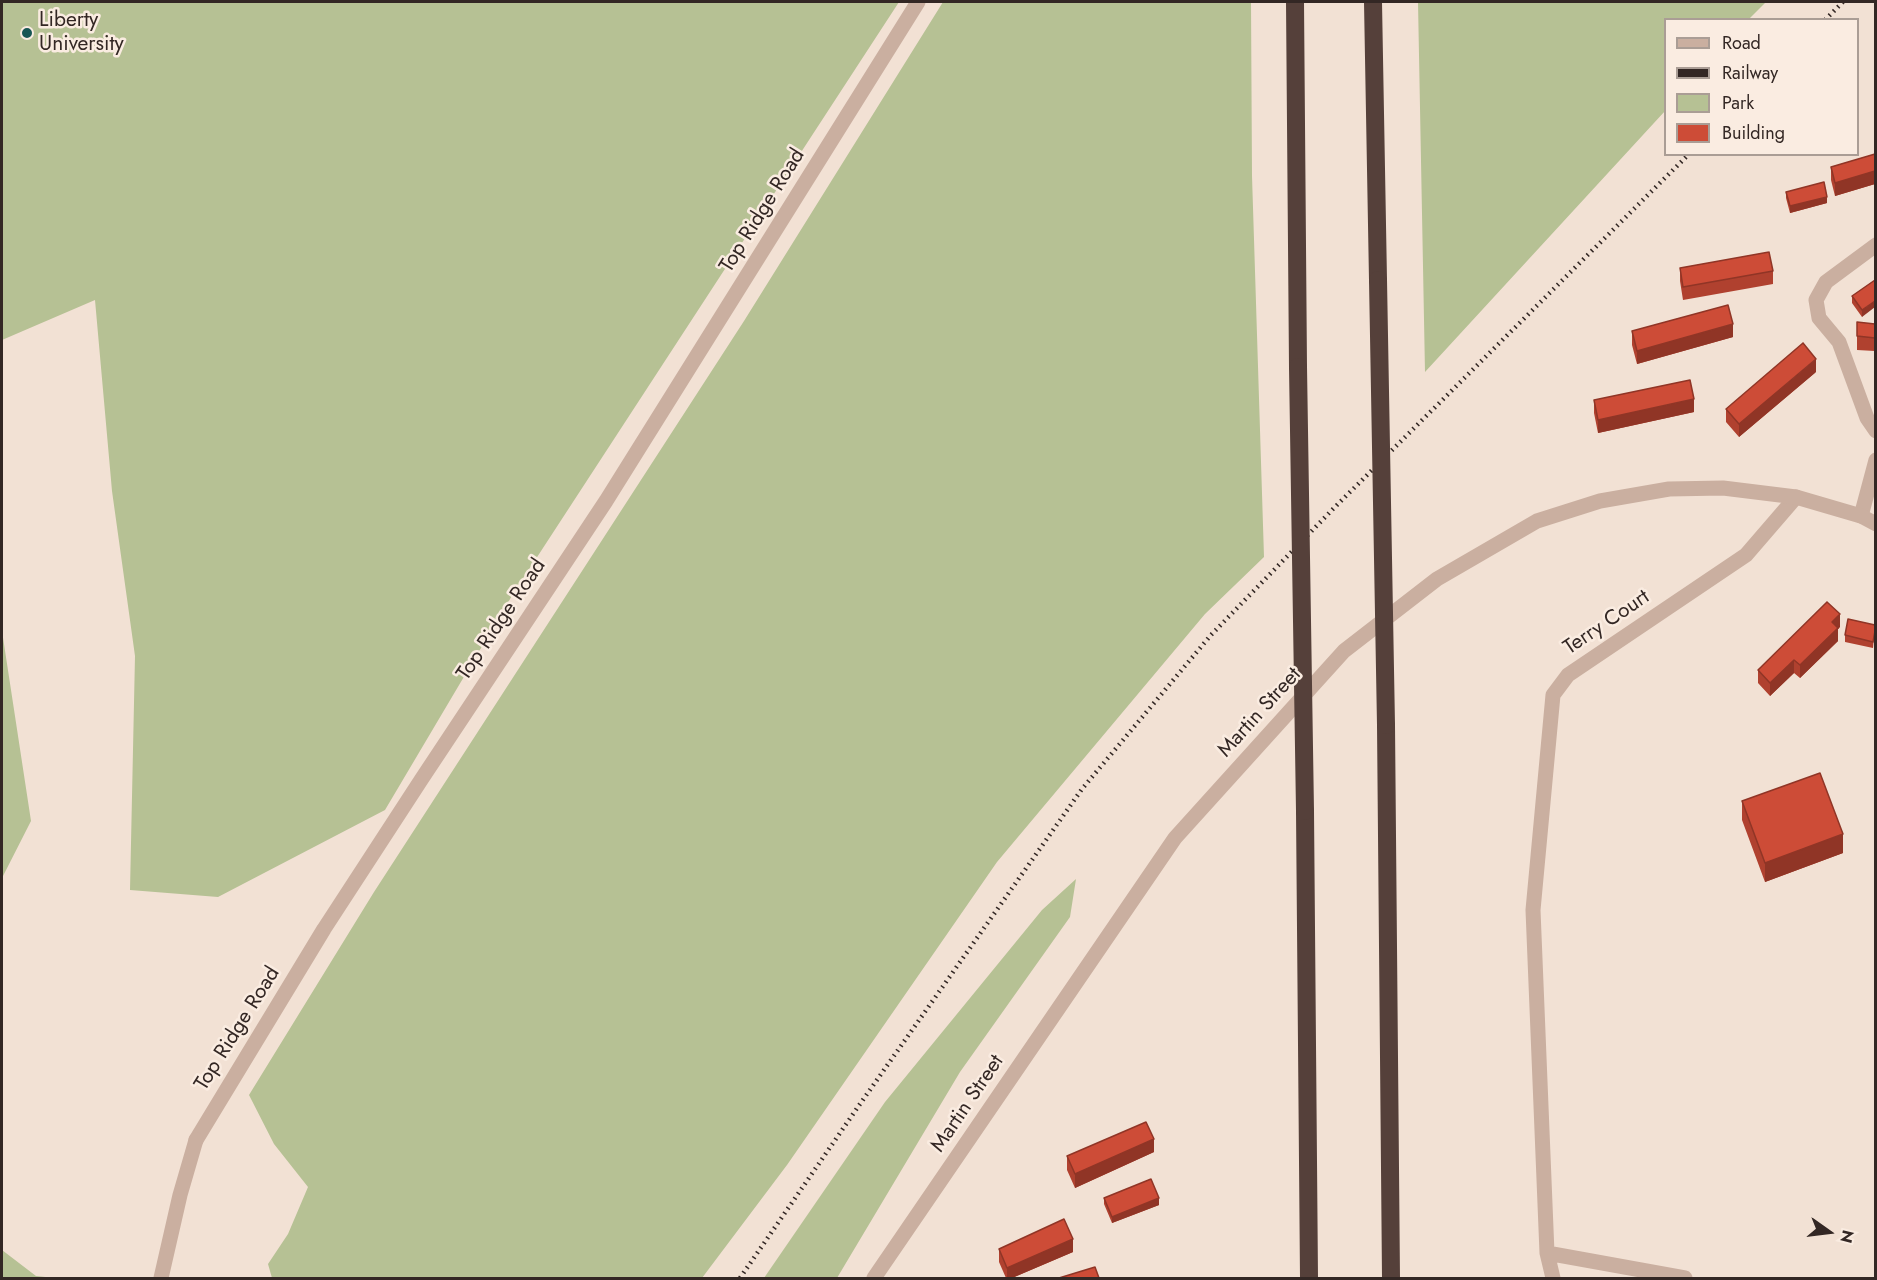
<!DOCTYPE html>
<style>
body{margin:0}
#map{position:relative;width:1877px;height:1280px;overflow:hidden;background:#f2e1d4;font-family:Jost,sans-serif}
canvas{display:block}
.frame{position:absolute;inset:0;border:3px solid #332724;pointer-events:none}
.legend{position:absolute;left:1664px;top:18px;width:195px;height:138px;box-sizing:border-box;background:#faece1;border:2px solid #aa9d95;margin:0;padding:8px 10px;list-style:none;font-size:18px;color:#332724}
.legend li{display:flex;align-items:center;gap:12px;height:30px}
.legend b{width:30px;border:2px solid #aa9d95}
.north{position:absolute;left:1799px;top:1202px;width:60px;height:60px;-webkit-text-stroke:4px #faece1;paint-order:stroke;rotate:104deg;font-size:16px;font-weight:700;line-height:24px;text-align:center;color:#332724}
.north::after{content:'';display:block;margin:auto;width:21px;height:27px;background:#332724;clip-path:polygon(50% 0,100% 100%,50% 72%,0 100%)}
</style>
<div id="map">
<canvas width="1877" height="1280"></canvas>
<div class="frame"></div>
<ul class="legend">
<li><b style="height:8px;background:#caafa0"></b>Road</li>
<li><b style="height:8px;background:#332724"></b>Railway</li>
<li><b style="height:16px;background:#b6c194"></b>Park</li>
<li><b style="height:16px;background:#cd4c37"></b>Building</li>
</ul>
<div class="north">N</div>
</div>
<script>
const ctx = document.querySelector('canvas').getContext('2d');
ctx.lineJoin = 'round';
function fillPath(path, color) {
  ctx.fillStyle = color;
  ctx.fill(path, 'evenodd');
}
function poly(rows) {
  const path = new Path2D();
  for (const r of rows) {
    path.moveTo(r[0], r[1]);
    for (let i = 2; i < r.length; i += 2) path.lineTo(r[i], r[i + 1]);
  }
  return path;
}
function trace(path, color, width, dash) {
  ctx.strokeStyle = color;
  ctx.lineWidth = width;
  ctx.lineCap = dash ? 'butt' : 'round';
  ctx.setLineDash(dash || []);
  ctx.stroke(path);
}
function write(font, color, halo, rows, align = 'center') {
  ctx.font = font + ' Jost,sans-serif';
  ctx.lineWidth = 5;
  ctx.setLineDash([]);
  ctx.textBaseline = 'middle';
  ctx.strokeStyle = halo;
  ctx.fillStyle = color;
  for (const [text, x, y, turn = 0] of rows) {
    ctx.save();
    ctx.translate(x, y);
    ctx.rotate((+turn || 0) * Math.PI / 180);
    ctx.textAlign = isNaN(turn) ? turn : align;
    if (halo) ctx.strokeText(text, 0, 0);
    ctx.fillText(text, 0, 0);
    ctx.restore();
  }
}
const green = poly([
 [2,2,899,2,513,594,385,810,218,897,130,890,135,656,112,491,95,300,2,340],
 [943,2,1251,2,1252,176,1264,557,1205,614,997,862,787,1165,702,1278,272,1278,268,1264,288,1234,308,1187,274,1144,249,1095,374,892,744,321],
 [1418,2,1766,2,1749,19,1666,20,1665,111,1425,372],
 [2,631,31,821,2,878],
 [1076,879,1070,917,960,1072,837,1278,764,1278,885,1102,1042,910],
 [2,1250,36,1276,55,1278,2,1278]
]);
const service = poly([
 [1876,245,1826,282,1816,300,1819,318,1839,342,1867,418,1876,431],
 [196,1140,324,929,421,780,606,501,918,2],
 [1547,1253,1685,1278],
 [1553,1278,1547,1253,1533,910,1553,695,1568,675,1746,555,1796,497]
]);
const minor = poly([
 [1861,516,1876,460],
 [161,1278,180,1195,196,1140]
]);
const tertiary = poly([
 [874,1278,1175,838,1344,651,1437,579,1537,521,1600,501,1669,489,1723,488,1796,497,1861,516,1876,524]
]);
const motorway = poly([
 [1295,2,1298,367],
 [1373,2,1378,280],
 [1386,725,1391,1278],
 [1305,811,1309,1278]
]);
const rail = poly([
 [1825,20,1843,2],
 [740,1278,860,1104,1082,789,1211,635,1333,509,1689,154]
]);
const motorwayBridge = poly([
 [1378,280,1386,725],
 [1298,367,1305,811]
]);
const wall = poly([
 [1875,154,1875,184,1835,196,1831,180,1831,167],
 [1786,192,1827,203,1790,213,1786,198],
 [1680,268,1773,271,1773,284,1683,300,1680,281],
 [1875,280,1862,317,1852,303,1852,296],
 [1875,324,1875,351,1857,350,1857,336],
 [1632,331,1733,337,1637,364,1632,345],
 [1816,372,1739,437,1726,422,1726,409],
 [1594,400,1694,412,1598,433,1594,413],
 [1875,625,1873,648,1845,642,1845,635],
 [1840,627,1838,629,1838,641,1800,678,1794,673,1770,696,1758,683,1758,670],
 [1742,801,1843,853,1765,882,1742,820],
 [1154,1152,1075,1188,1067,1170,1067,1156],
 [1104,1198,1159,1205,1112,1223,1104,1204],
 [999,1249,1073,1252,1012,1278,1006,1278,999,1262]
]);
const shadedWall = poly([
 [1875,171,1875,184,1835,196,1835,183],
 [1827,197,1827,203,1790,213,1790,206],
 [1875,301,1875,307,1862,317,1862,310],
 [1733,324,1733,337,1637,364,1637,351],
 [1816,359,1816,372,1739,437,1739,424],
 [1694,399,1694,412,1598,433,1598,420],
 [1840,614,1840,627,1838,629,1838,641,1800,678,1800,665,1832,622],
 [1794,660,1794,673,1770,696,1770,683],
 [1843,834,1843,853,1765,882,1765,863],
 [1154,1139,1154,1152,1075,1188,1075,1174],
 [1159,1198,1159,1205,1112,1223,1112,1217],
 [1073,1239,1073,1252,1012,1278,1007,1278,1007,1268]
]);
const building = poly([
 [1875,154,1875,171,1835,183,1831,167,1875,154],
 [1824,182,1827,197,1790,206,1786,192,1824,182],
 [1769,252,1773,271,1683,287,1680,268,1769,252],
 [1875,280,1875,301,1862,310,1852,296,1875,280],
 [1728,305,1733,324,1637,351,1632,331,1728,305],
 [1857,322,1875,324,1875,338,1857,336,1857,322],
 [1803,343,1816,359,1739,424,1726,409,1803,343],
 [1690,380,1694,399,1598,420,1594,400,1690,380],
 [1827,602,1840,614,1832,622,1838,628,1800,665,1794,660,1770,683,1758,670,1827,602],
 [1848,619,1875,625,1875,631,1873,642,1845,635,1848,619],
 [1820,773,1843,834,1765,863,1742,801,1820,773],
 [1146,1122,1154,1139,1075,1174,1067,1156,1146,1122],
 [1151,1179,1159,1198,1112,1217,1104,1198,1151,1179],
 [1064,1219,1073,1239,1007,1268,999,1249,1064,1219],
 [1095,1267,1099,1278,1059,1278,1095,1267]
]);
const markers = [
 [27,33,6,"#185654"]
];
const poiNames = [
 ["Liberty",39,21],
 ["University",39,45]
];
const streetNames = [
 ["Top Ridge Road",763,211,-58],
 ["Top Ridge Road",502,620,-56],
 ["Terry Court",1607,623,-34],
 ["Martin Street",1260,713,-48],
 ["Top Ridge Road",238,1029,-58],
 ["Martin Street",968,1104,-56]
];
fillPath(green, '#b6c194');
trace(service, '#caafa0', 15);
trace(minor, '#caafa0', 15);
trace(tertiary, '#caafa0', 15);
trace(motorway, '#55403a', 18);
trace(rail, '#332724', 4.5, [1.5, 4.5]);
trace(motorwayBridge, '#55403a', 18);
fillPath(wall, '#b0412f');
fillPath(shadedWall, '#903526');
fillPath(building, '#cd4c37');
trace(building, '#903526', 1.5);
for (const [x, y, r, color] of markers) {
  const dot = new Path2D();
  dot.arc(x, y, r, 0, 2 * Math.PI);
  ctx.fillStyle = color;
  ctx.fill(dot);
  trace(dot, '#faece1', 2);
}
write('21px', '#332724', '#faece1', poiNames, 'left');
write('21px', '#332724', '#faece1', streetNames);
</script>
